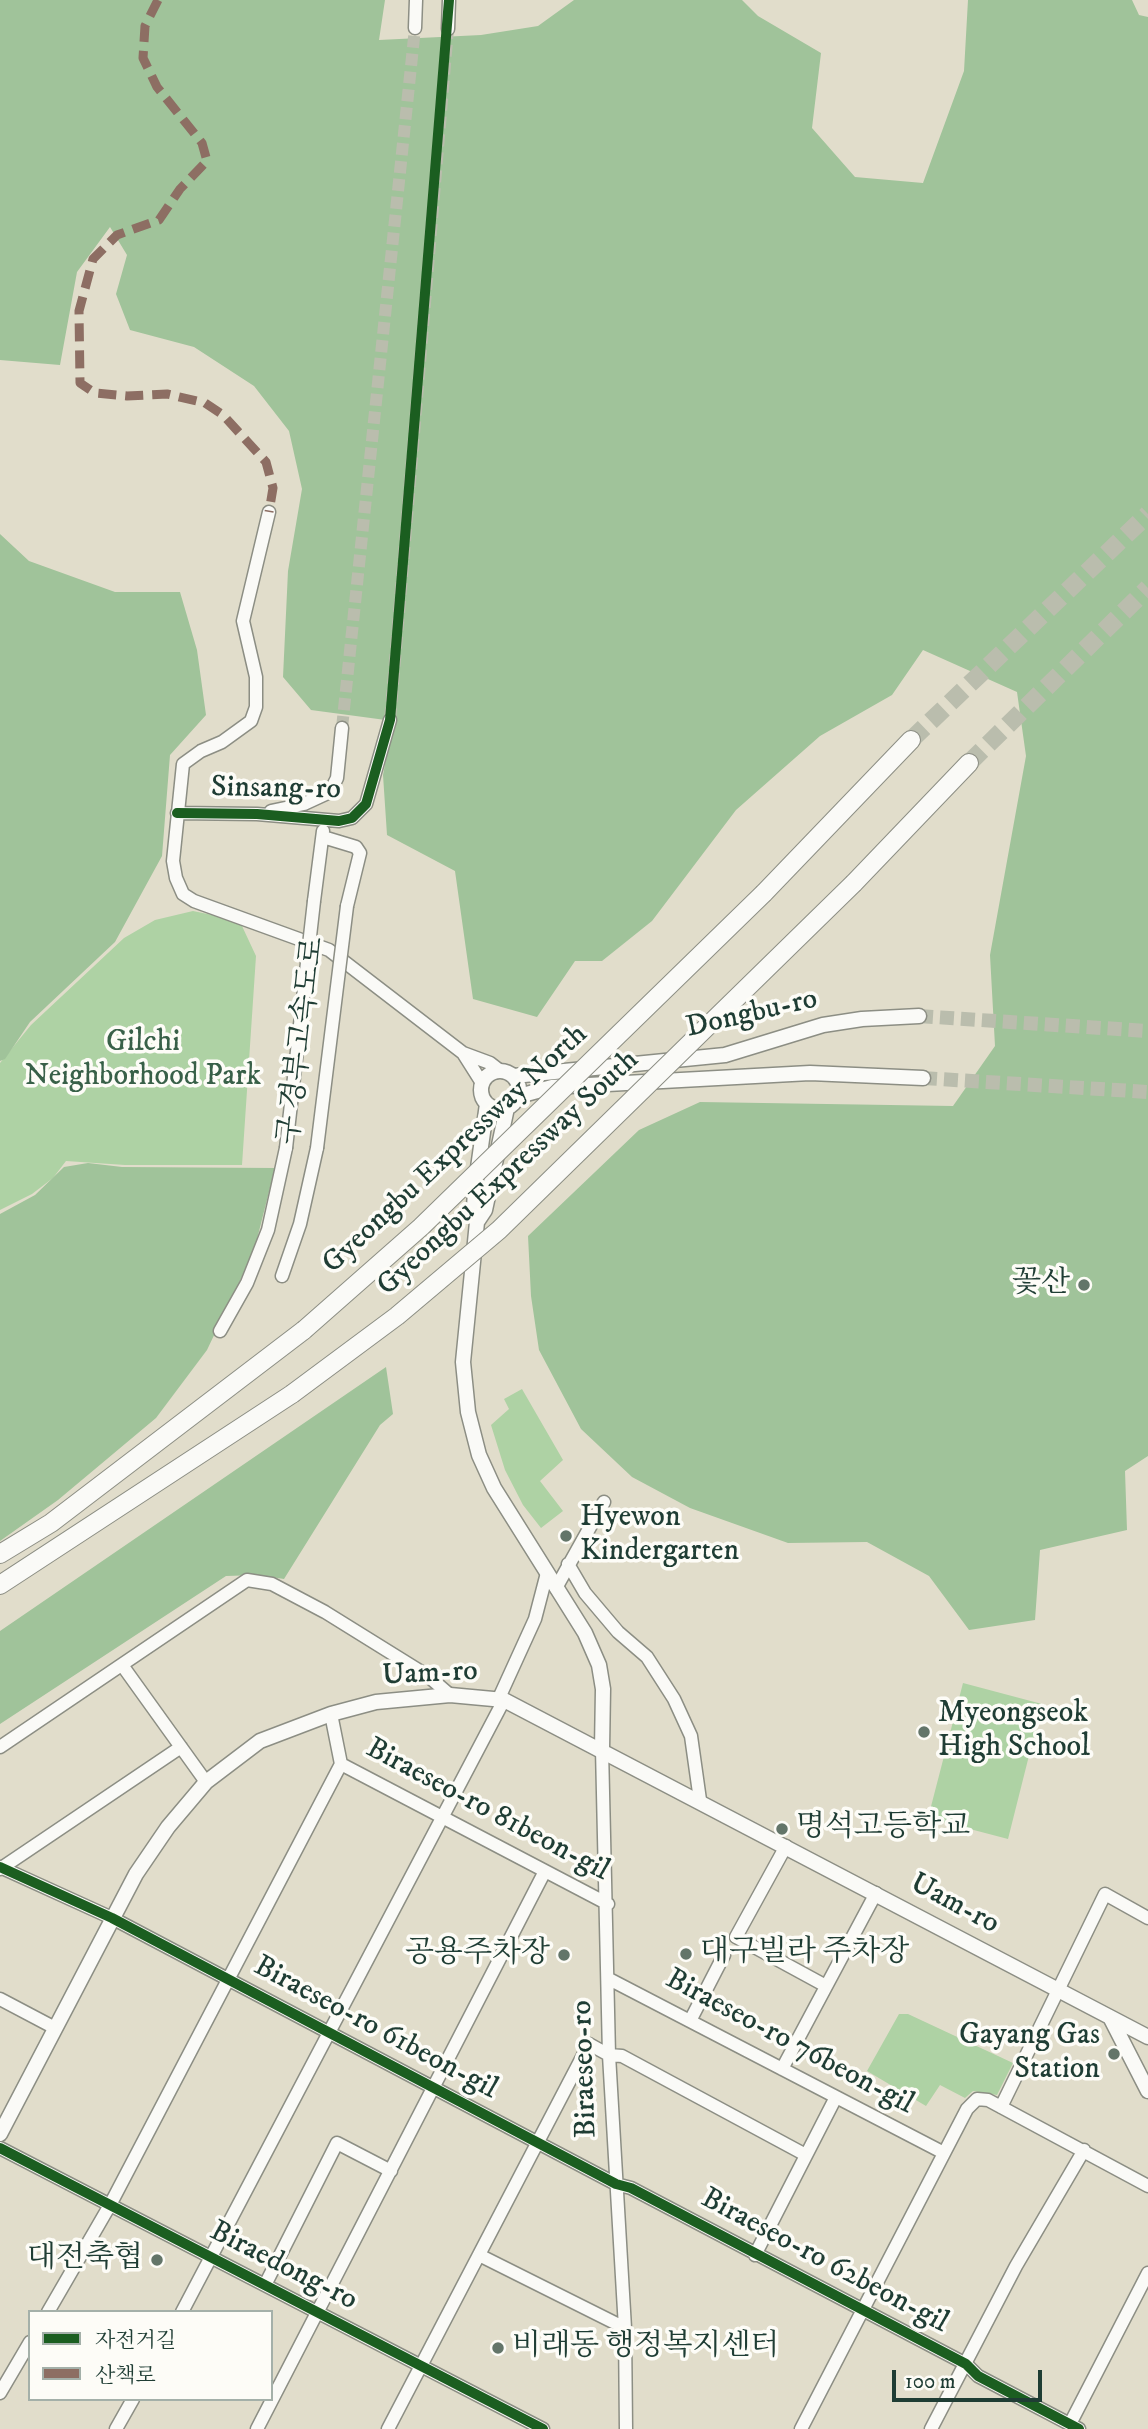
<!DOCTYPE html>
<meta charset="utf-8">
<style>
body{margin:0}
#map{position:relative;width:1148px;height:2429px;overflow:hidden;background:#e1ddcb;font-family:"IM FELL DW Pica","Noto Serif KR",serif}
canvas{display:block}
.legend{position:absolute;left:28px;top:2310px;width:245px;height:91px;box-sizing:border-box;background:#fdfcf7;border:2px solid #a4b0a9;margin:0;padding:9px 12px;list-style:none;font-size:21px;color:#1f3d34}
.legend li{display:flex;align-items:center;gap:14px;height:35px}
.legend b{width:35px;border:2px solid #a4b0a9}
.scale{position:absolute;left:892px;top:2370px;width:150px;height:32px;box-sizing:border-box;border:4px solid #1f3d34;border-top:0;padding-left:9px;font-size:21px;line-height:24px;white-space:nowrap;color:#1f3d34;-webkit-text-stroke:5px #fdfcf7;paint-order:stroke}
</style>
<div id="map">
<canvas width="1148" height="2429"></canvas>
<ul class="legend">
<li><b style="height:9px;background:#1b5e20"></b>자전거길</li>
<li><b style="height:9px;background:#8d6e63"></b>산책로</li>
</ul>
<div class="scale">100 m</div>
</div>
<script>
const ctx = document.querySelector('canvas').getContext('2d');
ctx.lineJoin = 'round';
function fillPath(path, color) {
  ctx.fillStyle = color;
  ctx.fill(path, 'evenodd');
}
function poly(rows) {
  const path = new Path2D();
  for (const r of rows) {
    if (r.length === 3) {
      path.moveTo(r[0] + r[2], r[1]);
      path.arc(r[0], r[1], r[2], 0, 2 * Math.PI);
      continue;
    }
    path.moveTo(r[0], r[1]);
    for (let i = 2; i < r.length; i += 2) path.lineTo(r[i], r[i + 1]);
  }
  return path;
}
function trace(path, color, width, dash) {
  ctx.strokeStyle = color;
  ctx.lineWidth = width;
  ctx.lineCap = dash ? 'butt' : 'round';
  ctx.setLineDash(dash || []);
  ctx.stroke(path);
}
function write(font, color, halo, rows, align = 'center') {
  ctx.font = font + ' "IM FELL DW Pica","Noto Serif KR",serif';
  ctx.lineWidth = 7;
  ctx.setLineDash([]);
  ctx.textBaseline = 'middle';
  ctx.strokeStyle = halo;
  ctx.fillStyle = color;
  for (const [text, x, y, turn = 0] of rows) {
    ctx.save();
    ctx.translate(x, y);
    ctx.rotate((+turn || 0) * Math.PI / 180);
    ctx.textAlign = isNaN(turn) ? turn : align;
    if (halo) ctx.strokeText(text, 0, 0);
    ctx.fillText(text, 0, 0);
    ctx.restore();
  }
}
const green = poly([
 [193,911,227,918,242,926,256,956,242,1165,125,1165,66,1161,53,1178,32,1194,0,1210,0,1063,31,1025,124,938,155,920],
 [522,1389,563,1460,540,1481,563,1511,541,1528,523,1505,505,1470,491,1425,509,1409,504,1399],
 [963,1683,1042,1704,1008,1839,928,1818],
 [899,2014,908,2014,1013,2063,997,2095,973,2091,965,2098,940,2085,926,2106,867,2071]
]);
const forest = poly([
 [0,0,385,0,379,40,481,35,538,26,574,0,742,0,758,16,821,53,812,128,855,177,923,183,964,71,968,0,1132,0,1139,15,1148,17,1148,1456,1125,1471,1127,1530,1040,1550,1035,1620,969,1630,929,1576,867,1542,788,1543,690,1508,632,1477,581,1429,539,1350,531,1296,528,1236,639,1130,700,1102,953,1106,995,1046,990,955,1026,756,1017,692,923,650,892,695,820,736,736,810,652,921,602,961,575,961,537,1017,473,999,455,871,387,835,383,775,393,721,311,710,283,677,288,571,302,489,289,431,254,386,194,347,130,330,116,294,127,255,110,227,77,272,60,365,0,360],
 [0,534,29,561,115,592,180,592,197,650,206,715,170,755,162,856,115,942,30,1022,5,1059,0,1061],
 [88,1163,122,1167,275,1168,254,1251,207,1350,156,1418,58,1500,0,1541,0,1214,35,1195,64,1167],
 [386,1367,393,1414,380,1425,284,1579,258,1575,226,1576,0,1724,0,1631]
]);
const minorTunnel = poly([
 [390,720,448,29],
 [342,728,415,28]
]);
const majorTunnel = poly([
 [919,1016,1148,1031],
 [923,1078,1148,1092]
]);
const highwayTunnel = poly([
 [911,740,1148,514],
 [969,763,1148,588]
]);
const minor = poly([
 [415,28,416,0],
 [448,29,449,0],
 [269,512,243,621,256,677,256,707,251,721,222,742,201,751,183,764,173,861,176,878,183,894,194,901,329,950,463,1053,482,1083],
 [271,811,304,804,330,792,337,778,342,728],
 [177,813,257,814,339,821,352,818,366,804,390,720],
 [323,837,356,847,360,853,347,906],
 [314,901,323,831],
 [463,1053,490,1063,499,1070],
 [282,1276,300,1224,317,1148],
 [220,1331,247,1283,268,1230,286,1148],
 [568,1564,585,1593,618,1632,647,1657,674,1699,691,1736,700,1800],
 [556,1588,604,1502],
 [122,1665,206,1782],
 [499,1698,535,1619,547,1573],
 [0,1747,247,1580,272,1584,325,1612,428,1676,450,1695],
 [602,1749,609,2055,625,2328,626,2429],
 [341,1764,608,1904],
 [786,1846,736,1937,826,1986],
 [0,1867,112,1918,616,2184,631,2188,966,2364,978,2376,1079,2429],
 [0,1869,181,1747],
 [609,1979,944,2153],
 [0,1999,55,2028],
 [690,2021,724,1955],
 [782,2069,876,1893],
 [1001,2107,1105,1894,1148,1918],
 [0,2148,543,2429],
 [479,2255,625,2328],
 [755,2255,836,2097],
 [265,2285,337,2143,391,2171],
 [48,2312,110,2205,341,1764,331,1714],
 [182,2312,504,1700],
 [0,2393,30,2342],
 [1070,2424,1148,2273],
 [116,2429,133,2399],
 [257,2429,545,1871],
 [388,2429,589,2044,609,2055,622,2056,804,2154],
 [801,2429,967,2109,977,2099,988,2100,1148,2186],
 [931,2429,1016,2266,1084,2150]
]);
const major = poly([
 [500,1090,19],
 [514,1076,725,1055,823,1025,862,1019,919,1016],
 [519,1096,552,1087,810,1073,923,1078],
 [487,1104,475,1189,474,1209,477,1222,463,1362,468,1412,479,1455,494,1488,585,1633,599,1665,603,1689,602,1749],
 [477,1222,485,1210,507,1108],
 [1110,2017,1148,2091],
 [0,2134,136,1874,168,1827,206,1782,260,1741,331,1714,376,1702,450,1695,504,1700,1148,2037]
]);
const highway = poly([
 [854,883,969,763],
 [764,893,911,740],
 [0,1554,51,1523,304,1330],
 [0,1585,292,1394]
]);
const minorBridge = poly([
 [286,1148,314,901],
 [317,1148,347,906]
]);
const highwayBridge = poly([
 [304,1330,421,1227,764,893],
 [292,1394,397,1316,499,1230,854,883]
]);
const quiet = poly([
 [158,0,145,26,143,58,157,87,202,143,207,161,180,189,159,220,117,235,93,259,79,311,80,383,95,393,127,396,167,394,205,403,223,415,266,462,273,488,269,512]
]);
const cycleway = poly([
 [177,813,257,814,339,821,352,818,366,804,390,720,449,0],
 [0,1867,112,1918,616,2184,631,2188,966,2364,978,2376,1079,2429],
 [0,2148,543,2429]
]);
const markers = [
 [1084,1285,7,"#637569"],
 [566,1536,7,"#637569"],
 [924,1732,7,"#637569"],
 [782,1829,7,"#637569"],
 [686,1954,7,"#637569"],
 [564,1955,7,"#637569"],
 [1114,2054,7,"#637569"],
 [157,2260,7,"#637569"],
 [498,2348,7,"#637569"]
];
const streetNames = [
 ["Sinsang-ro",276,790,1],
 ["Dongbu-ro",752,1015,-13],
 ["구 경부고속도로",303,1041,-83],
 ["Gyeongbu Expressway North",456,1150,-43],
 ["Gyeongbu Expressway South",509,1174,-43],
 ["Uam-ro",430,1675,-3],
 ["Biraeseo-ro 81beon-gil",487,1811,28],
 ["Uam-ro",954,1905,28],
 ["Biraeseo-ro 61beon-gil",375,2029,28],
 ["Biraeseo-ro 76beon-gil",789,2043,28],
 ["Biraeseo-ro",586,2069,-92],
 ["Biraeseo-ro 62beon-gil",824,2262,28],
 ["Biraedong-ro",283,2267,27]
];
const parkNames = [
 ["Gilchi",143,1044],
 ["Neighborhood Park",143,1078]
];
const poiNames = [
 ["꽃산",1070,1285,"right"],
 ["Hyewon",580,1519],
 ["Kindergarten",580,1553],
 ["Myeongseok",938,1715],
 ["High School",938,1749],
 ["명석고등학교",796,1829],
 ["대구빌라 주차장",700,1954],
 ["공용주차장",550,1955,"right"],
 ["Gayang Gas",1100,2037,"right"],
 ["Station",1100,2071,"right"],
 ["대전축협",143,2260,"right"],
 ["비래동 행정복지센터",512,2348]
];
fillPath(green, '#aed2a4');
fillPath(forest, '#a0c39a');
trace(minorTunnel, '#babdad', 12, [12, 6]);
trace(majorTunnel, '#babdad', 14, [14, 7]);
trace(highwayTunnel, '#babdad', 18, [18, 9]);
trace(minor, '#8c8e84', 15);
trace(major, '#8c8e84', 17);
trace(highway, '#8c8e84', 20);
trace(minor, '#fafaf7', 12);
trace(major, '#fafaf7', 14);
trace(highway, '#fafaf7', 18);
trace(minorBridge, '#8c8e84', 15, []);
trace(highwayBridge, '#8c8e84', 20, []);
trace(minorBridge, '#fafaf7', 12);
trace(highwayBridge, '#fafaf7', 18);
trace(quiet, '#8d6e63', 9, [18, 9]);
trace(cycleway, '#1b5e20', 10);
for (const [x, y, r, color] of markers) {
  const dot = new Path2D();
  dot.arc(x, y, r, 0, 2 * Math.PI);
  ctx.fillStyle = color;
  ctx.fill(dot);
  trace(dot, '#fdfcf7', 2.5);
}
write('30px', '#1f3d34', '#fdfcf7', streetNames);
write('30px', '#386048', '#fdfcf7', parkNames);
write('30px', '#1f3d34', '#fdfcf7', poiNames, 'left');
</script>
